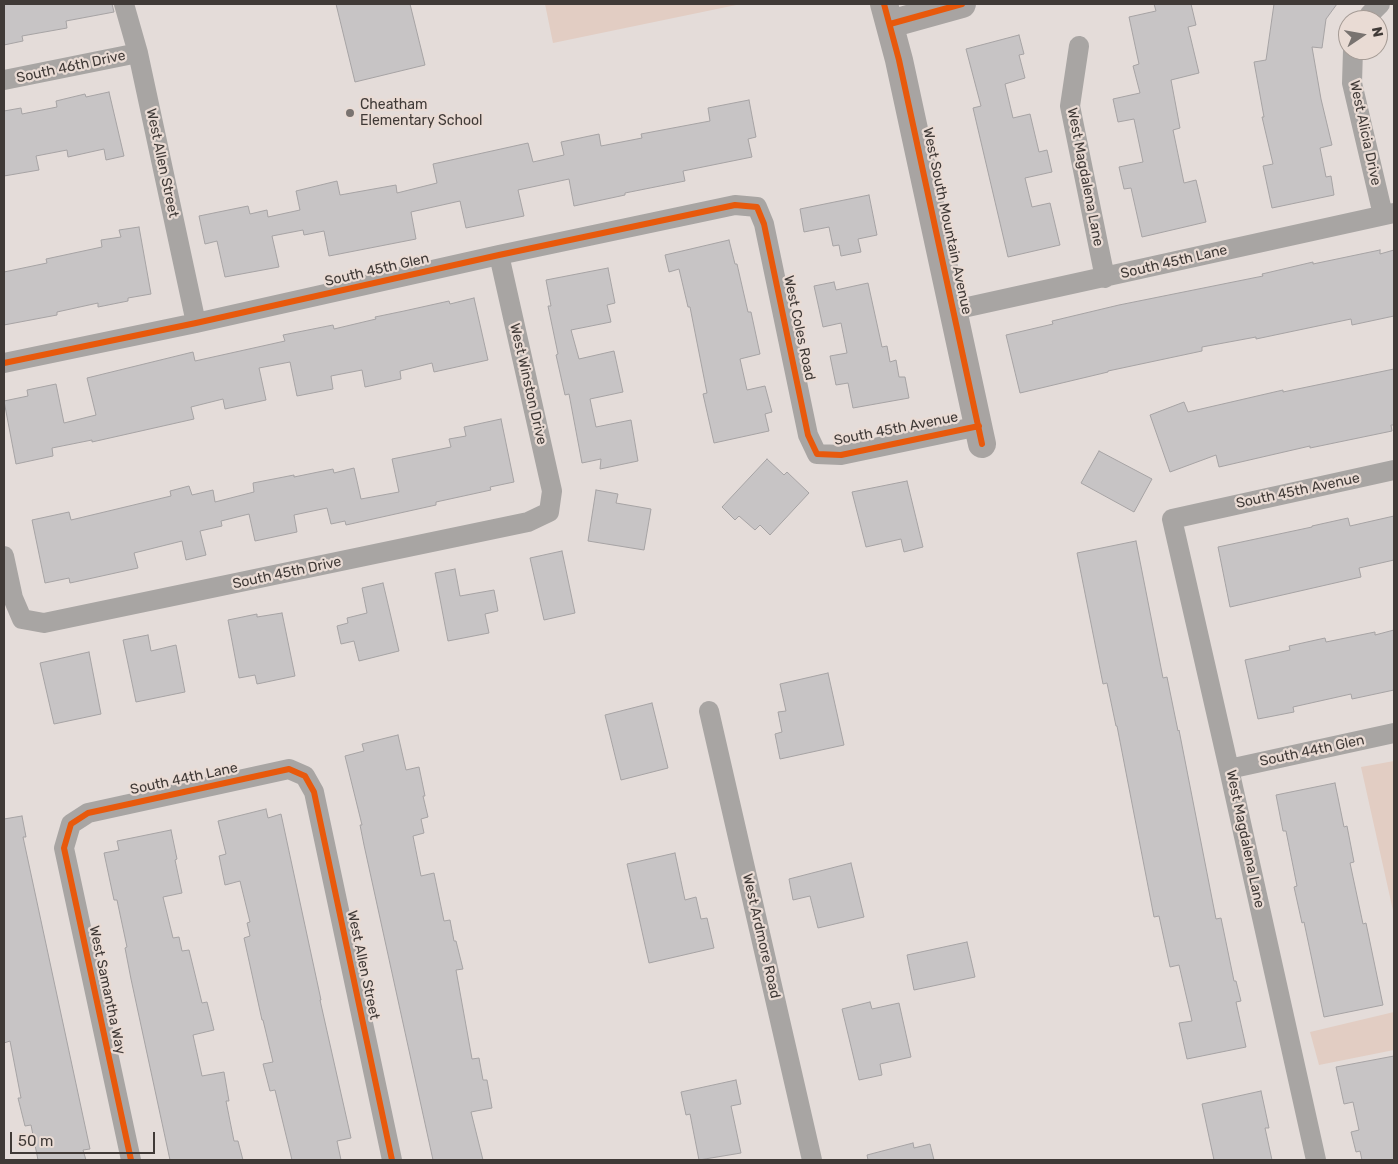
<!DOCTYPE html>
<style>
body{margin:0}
#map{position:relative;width:1398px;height:1164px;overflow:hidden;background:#e4dcd9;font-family:Rubik,sans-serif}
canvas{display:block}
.frame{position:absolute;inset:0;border:5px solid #403a37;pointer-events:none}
.north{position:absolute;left:1338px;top:10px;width:50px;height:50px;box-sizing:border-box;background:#e9dbd4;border:1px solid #a59b95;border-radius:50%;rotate:78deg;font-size:14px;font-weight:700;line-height:20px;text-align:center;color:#403a37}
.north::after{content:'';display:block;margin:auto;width:18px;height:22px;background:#797370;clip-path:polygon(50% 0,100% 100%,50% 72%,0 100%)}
.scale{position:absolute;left:10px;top:1132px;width:145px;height:22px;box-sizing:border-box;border:2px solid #403a37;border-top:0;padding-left:6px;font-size:15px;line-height:18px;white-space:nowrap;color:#403a37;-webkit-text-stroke:4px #e9dbd4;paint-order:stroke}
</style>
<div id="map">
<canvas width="1398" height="1164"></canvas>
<div class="frame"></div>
<div class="north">N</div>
<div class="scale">50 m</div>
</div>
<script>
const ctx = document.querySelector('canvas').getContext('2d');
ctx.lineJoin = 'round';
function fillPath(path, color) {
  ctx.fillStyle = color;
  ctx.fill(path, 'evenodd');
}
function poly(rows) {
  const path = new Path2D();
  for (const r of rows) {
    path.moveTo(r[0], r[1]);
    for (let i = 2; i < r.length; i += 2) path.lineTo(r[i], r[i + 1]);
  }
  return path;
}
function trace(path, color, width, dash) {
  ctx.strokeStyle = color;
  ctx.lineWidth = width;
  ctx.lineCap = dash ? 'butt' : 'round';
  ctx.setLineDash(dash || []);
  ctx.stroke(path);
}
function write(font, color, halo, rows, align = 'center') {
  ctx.font = font + ' Rubik,sans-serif';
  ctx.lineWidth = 4.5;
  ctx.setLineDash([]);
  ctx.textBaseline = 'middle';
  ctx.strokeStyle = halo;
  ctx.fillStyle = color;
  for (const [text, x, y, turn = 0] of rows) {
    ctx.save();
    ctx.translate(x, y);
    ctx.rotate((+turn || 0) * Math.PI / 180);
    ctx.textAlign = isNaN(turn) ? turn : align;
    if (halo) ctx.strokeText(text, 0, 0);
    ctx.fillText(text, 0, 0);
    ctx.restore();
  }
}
const green = poly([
 [545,4,741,4,553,43],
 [1394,761,1394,915,1361,767],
 [1394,1012,1394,1050,1319,1065,1310,1032]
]);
const building = poly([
 [4,4,112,4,114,12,66,21,67,28,22,36,23,41,4,45,4,4],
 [336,4,410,4,425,65,355,82,336,4],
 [1154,4,1191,4,1196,25,1188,27,1199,73,1171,80,1180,128,1173,130,1184,183,1196,180,1206,222,1142,237,1131,188,1124,189,1119,167,1143,162,1134,119,1118,122,1113,99,1140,93,1133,66,1139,64,1129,17,1156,11,1154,4],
 [1274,4,1337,4,1326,19,1322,48,1312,47,1321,99,1332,145,1320,148,1326,177,1331,176,1334,195,1272,208,1263,166,1273,164,1262,117,1264,117,1254,62,1266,60,1274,4],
 [1019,35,1024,54,1019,55,1025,78,1005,84,1013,118,1030,114,1039,152,1047,150,1052,172,1025,178,1032,207,1050,203,1060,245,1008,257,973,108,981,106,966,49,1019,35],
 [109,92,124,156,106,160,104,149,68,157,67,150,36,156,39,170,4,176,4,111,21,108,22,114,57,107,56,101,85,94,86,97,109,92],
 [749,100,756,137,748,139,752,157,683,171,685,181,625,193,625,195,574,206,569,179,518,190,524,216,466,228,460,201,411,212,416,239,329,256,324,231,304,235,303,230,272,236,279,267,225,277,217,241,205,244,199,216,248,206,250,214,267,210,268,217,300,210,296,191,337,181,340,195,396,185,397,193,437,183,433,164,528,143,533,162,564,155,561,142,599,134,601,146,642,138,641,134,710,121,708,108,749,100],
 [869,195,877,235,858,239,861,252,841,256,839,245,833,246,829,227,804,232,800,209,869,195],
 [139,227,151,294,128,298,128,301,98,307,98,303,57,312,57,315,4,325,4,272,47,263,46,259,102,247,101,240,121,237,119,230,139,227],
 [729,240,735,264,737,264,748,312,751,312,760,354,740,359,747,390,765,386,772,412,765,414,769,431,714,443,703,394,707,393,690,307,688,307,679,269,669,272,665,255,729,240],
 [1380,250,1380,254,1394,250,1394,316,1352,325,1351,319,1256,339,1256,337,1202,347,1202,351,1108,371,1108,372,1020,393,1006,335,1053,324,1052,321,1119,305,1263,276,1262,274,1313,262,1313,264,1380,250],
 [608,268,615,303,607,305,611,322,571,330,579,359,614,351,623,392,590,399,596,427,631,420,638,461,600,469,601,459,582,463,569,394,565,395,556,355,558,354,548,306,551,306,546,280,608,268],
 [834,282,836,290,868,283,882,347,887,346,890,362,896,360,899,377,905,377,909,398,853,408,848,383,836,385,830,356,847,353,841,323,823,327,814,286,834,282],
 [474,298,488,360,434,372,432,363,400,371,401,379,365,387,362,370,331,376,333,389,297,396,290,362,259,368,266,400,225,409,223,399,191,407,194,419,92,442,92,440,52,448,53,456,16,464,4,401,28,396,27,390,56,384,64,423,96,415,87,378,193,352,195,361,285,341,283,335,333,325,334,329,376,319,375,317,404,311,449,301,450,304,474,298],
 [1394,369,1394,425,1391,425,1392,431,1310,448,1310,446,1219,467,1216,455,1170,472,1150,415,1184,402,1188,412,1283,390,1283,392,1394,369],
 [501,419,514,482,490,487,491,490,436,502,436,505,346,525,345,521,331,524,327,508,294,515,297,532,255,541,249,514,221,521,222,526,200,531,206,555,186,560,182,541,134,553,138,568,70,583,69,578,45,583,32,520,69,512,71,520,171,496,170,491,189,486,192,495,213,490,215,502,254,492,253,483,294,475,294,477,333,469,334,473,354,468,361,499,399,492,392,459,451,447,449,439,466,436,464,427,501,419],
 [1099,451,1152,479,1134,512,1081,483,1099,451],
 [767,459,784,475,787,472,809,493,770,535,760,525,755,530,739,516,735,520,722,507,767,459],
 [907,481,923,547,904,552,901,539,866,547,852,492,907,481],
 [596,490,618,494,616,503,651,509,644,550,588,541,596,490],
 [1394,516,1394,560,1359,568,1361,577,1230,607,1218,547,1312,527,1312,526,1348,518,1350,526,1394,516],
 [1136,541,1163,678,1167,677,1178,731,1179,730,1216,919,1221,918,1234,981,1236,981,1241,1001,1236,1002,1246,1047,1187,1059,1179,1023,1192,1021,1179,965,1170,967,1159,916,1154,917,1117,726,1116,726,1107,683,1103,684,1077,553,1136,541],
 [562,551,575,613,544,620,530,558,562,551],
 [455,569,460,596,494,590,498,611,485,614,489,633,448,641,435,573,455,569],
 [383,583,399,651,359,661,354,641,341,644,337,626,348,623,347,618,367,613,362,588,383,583],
 [282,613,295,676,257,684,255,675,239,678,228,620,257,614,257,617,282,613],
 [1394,630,1394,690,1352,699,1351,694,1293,707,1294,712,1258,719,1245,660,1290,650,1289,646,1325,638,1326,642,1375,632,1375,635,1394,630],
 [148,635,151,651,176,645,185,692,136,702,123,640,148,635],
 [89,652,101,714,54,724,40,663,89,652],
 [828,673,844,745,780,759,775,734,782,732,778,712,786,711,780,684,828,673],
 [652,703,668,768,621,780,605,715,652,703],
 [398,735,406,770,419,767,425,796,423,796,428,817,421,819,424,833,413,836,421,876,434,873,444,921,450,920,454,941,456,941,463,969,456,970,472,1059,479,1058,483,1080,487,1080,492,1108,471,1112,483,1160,433,1160,364,845,360,825,362,825,345,756,364,751,362,744,398,735],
 [1335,783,1344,827,1347,826,1354,862,1350,863,1363,924,1366,923,1383,1005,1324,1017,1304,922,1302,923,1294,887,1297,886,1286,831,1283,831,1276,795,1335,783],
 [266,809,268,818,281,814,321,1000,320,1000,351,1138,337,1141,341,1160,292,1160,275,1090,270,1091,263,1064,273,1062,263,1020,262,1020,244,938,250,936,247,923,250,922,240,881,225,885,219,856,226,854,218,821,266,809],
 [22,816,26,837,23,837,90,1149,83,1150,86,1160,38,1160,31,1125,25,1126,18,1098,21,1098,10,1041,4,1043,4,819,22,816],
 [171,830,177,859,175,860,182,893,163,897,173,938,179,937,182,951,189,950,202,1003,207,1002,214,1030,193,1035,202,1076,224,1072,229,1101,226,1101,234,1141,238,1141,243,1160,170,1160,131,979,125,948,127,947,117,900,114,900,104,853,119,850,117,841,171,830],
 [675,853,685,900,696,897,701,919,707,918,714,948,649,963,627,864,675,853],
 [851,863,864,917,818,928,810,896,793,900,789,879,851,863],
 [967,942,975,977,914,990,907,955,967,942],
 [870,1002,872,1009,899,1003,911,1057,880,1064,882,1075,859,1080,842,1009,870,1002],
 [1394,1056,1394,1160,1362,1160,1360,1151,1356,1152,1351,1132,1359,1130,1353,1102,1344,1104,1336,1067,1394,1056],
 [736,1080,741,1104,731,1106,741,1153,699,1160,690,1114,686,1115,681,1092,736,1080],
 [1261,1091,1269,1128,1265,1128,1272,1160,1214,1160,1202,1104,1261,1091],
 [913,1143,914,1148,930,1144,934,1160,868,1160,867,1155,913,1143]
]);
const street = poly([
 [124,4,138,53,196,323],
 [1367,20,1370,14,1380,4],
 [1079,46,1070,106,1105,278],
 [1353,50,1352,83,1383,215],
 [4,80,138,53],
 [954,310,1394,213],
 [4,363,196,323,499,255,735,205,757,207,764,224,808,435,817,454,841,455,979,426],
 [4,556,13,598,22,619,44,623,528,522,549,512,552,491,499,255],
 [709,711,812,1160],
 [1229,769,1394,733],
 [131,1160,64,848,71,824,88,813,289,769,305,776,314,792,392,1160],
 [1316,1160,1229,769,1172,519,1394,470]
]);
const secondary = poly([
 [884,4,899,60,982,444],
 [890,24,962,4]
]);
const cycleway = poly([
 [884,4,899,60,982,444],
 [890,24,962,4],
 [4,363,196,323,499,255,735,205,757,207,764,224,808,435,817,454,841,455,979,426],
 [131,1160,64,848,71,824,88,813,289,769,305,776,314,792,392,1160]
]);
const markers = [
 [350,113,5,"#797370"]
];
const streetNames = [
 ["South 46th Drive",71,67,-12],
 ["West Alicia Drive",1365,133,78],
 ["West Allen Street",162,163,78],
 ["West Magdalena Lane",1085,177,79],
 ["West South Mountain Avenue",947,221,78],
 ["South 45th Lane",1174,262,-13],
 ["South 45th Glen",377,270,-13],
 ["West Coles Road",799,328,78],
 ["West Winston Drive",528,384,77],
 ["South 45th Avenue",896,429,-11],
 ["South 45th Avenue",1298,491,-12],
 ["South 45th Drive",287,573,-12],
 ["South 44th Glen",1312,751,-12],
 ["South 44th Lane",184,779,-12],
 ["West Magdalena Lane",1245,839,78],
 ["West Ardmore Road",761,936,77],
 ["West Allen Street",363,965,78],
 ["West Samantha Way",107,990,78]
];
const poiNames = [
 ["Cheatham",360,105],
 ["Elementary School",360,121]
];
fillPath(green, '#e2cdc3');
fillPath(building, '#c7c4c5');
trace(building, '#a6a3a4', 1);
trace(street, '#a8a5a3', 20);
trace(secondary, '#a8a4a2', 28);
trace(cycleway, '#e8590c', 6);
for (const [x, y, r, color] of markers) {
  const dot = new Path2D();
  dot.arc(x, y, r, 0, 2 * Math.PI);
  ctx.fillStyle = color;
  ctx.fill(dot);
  trace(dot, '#e9dbd4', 2);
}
write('14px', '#403a37', '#e9dbd4', streetNames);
write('14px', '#403a37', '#e9dbd4', poiNames, 'left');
</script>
